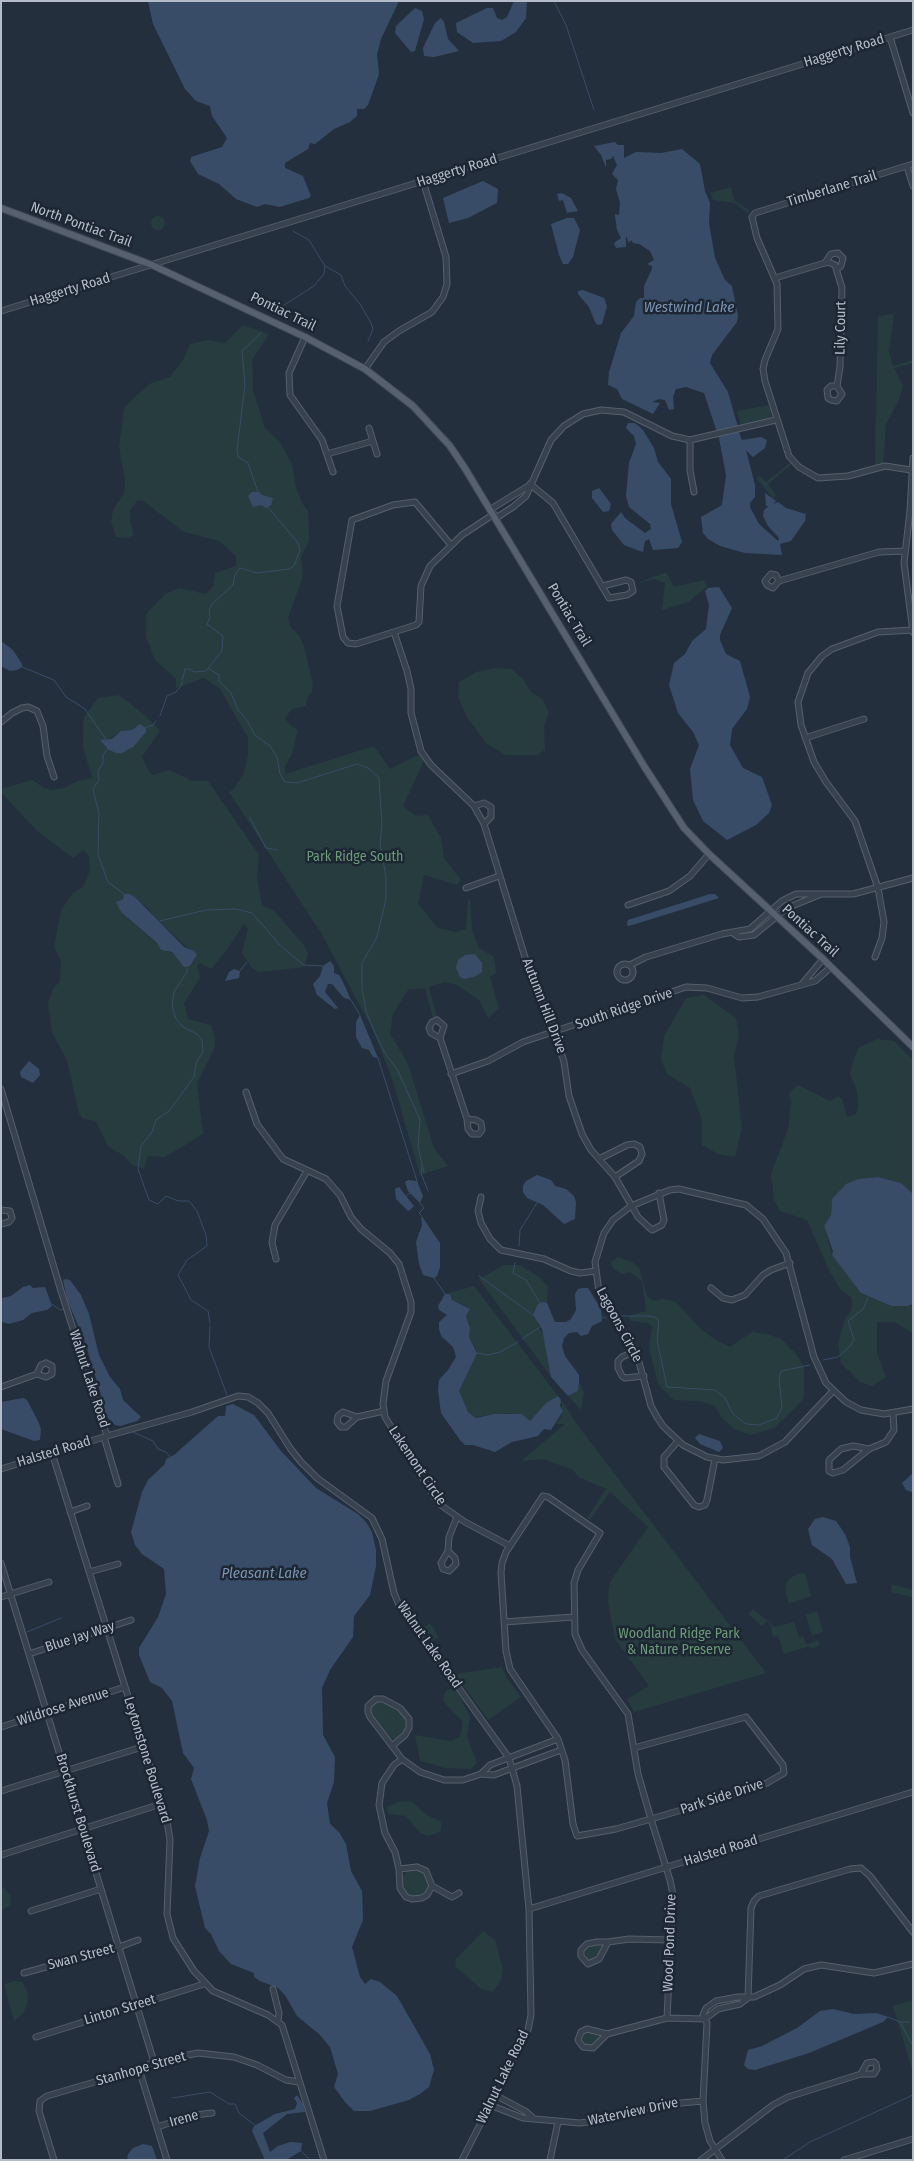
<!DOCTYPE html>
<style>
body{margin:0}
#map{position:relative;width:914px;height:2161px;overflow:hidden;background:#242f3e;font-family:"Fira Sans Condensed",sans-serif}
canvas{display:block}
.frame{position:absolute;inset:0;border:2px solid #b4bcc9;pointer-events:none}
</style>
<div id="map">
<canvas width="914" height="2161"></canvas>
<div class="frame"></div>
</div>
<script>
const ctx = document.querySelector('canvas').getContext('2d');
ctx.lineJoin = 'round';
function fillPath(path, color) {
  ctx.fillStyle = color;
  ctx.fill(path, 'evenodd');
}
function poly(rows) {
  const path = new Path2D();
  for (const r of rows) {
    if (r.length === 3) {
      path.moveTo(r[0] + r[2], r[1]);
      path.arc(r[0], r[1], r[2], 0, 2 * Math.PI);
      continue;
    }
    path.moveTo(r[0], r[1]);
    for (let i = 2; i < r.length; i += 2) path.lineTo(r[i], r[i + 1]);
  }
  return path;
}
function trace(path, color, width, dash) {
  ctx.strokeStyle = color;
  ctx.lineWidth = width;
  ctx.lineCap = dash ? 'butt' : 'round';
  ctx.setLineDash(dash || []);
  ctx.stroke(path);
}
function write(font, color, halo, rows, align = 'center') {
  ctx.font = font + ' "Fira Sans Condensed",sans-serif';
  ctx.lineWidth = 5;
  ctx.setLineDash([]);
  ctx.textBaseline = 'middle';
  ctx.strokeStyle = halo;
  ctx.fillStyle = color;
  for (const [text, x, y, turn = 0] of rows) {
    ctx.save();
    ctx.translate(x, y);
    ctx.rotate((+turn || 0) * Math.PI / 180);
    ctx.textAlign = isNaN(turn) ? turn : align;
    if (halo) ctx.strokeText(text, 0, 0);
    ctx.fillText(text, 0, 0);
    ctx.restore();
  }
}
const green = poly([
 [731,187,734,200,750,211,748,213,735,203,713,200,710,193],
 [158,223,7],
 [894,314,889,352,893,366,913,360,913,363,894,368,903,386,899,400,886,424,883,465,875,466,878,316],
 [243,325,269,334,252,360,253,390,265,428,279,441,292,464,296,487,302,503,308,511,309,541,301,557,303,576,288,618,291,628,299,635,304,647,313,684,312,692,307,698,306,706,292,709,285,718,290,725,298,730,292,754,285,766,285,774,374,746,390,769,420,754,424,761,403,806,416,816,428,815,441,838,444,858,461,880,457,885,424,875,418,904,438,928,456,932,466,929,468,899,470,898,472,930,479,948,494,957,496,973,490,977,499,1008,488,1018,479,1000,457,985,445,982,429,987,437,1017,433,1018,425,988,408,990,393,1014,390,1033,408,1064,434,1148,448,1166,420,1175,392,1079,373,1030,321,933,229,792,233,790,244,773,248,755,248,738,220,689,204,678,176,688,176,679,155,660,146,637,146,614,165,594,179,588,206,594,213,586,215,573,236,566,236,556,219,541,184,532,142,500,137,501,130,510,130,520,134,535,127,538,116,537,111,521,113,510,124,493,125,480,119,447,124,408,149,384,170,377,183,360,190,344,208,340,225,343],
 [769,405,772,416,769,419,741,427,737,411],
 [791,462,792,464,768,484,776,495,773,498,756,478,760,476,766,482],
 [666,572,674,587,704,580,707,587,688,602,662,610,665,583,654,579,635,584],
 [495,668,511,669,522,678,531,692,542,699,549,712,544,726,545,750,537,755,506,755,486,743,467,717,458,697,459,682,476,672],
 [119,695,146,716,160,731,142,757,148,770,153,775,169,770,193,781,208,781,259,855,257,877,262,905,273,910,304,945,308,954,304,967,259,972,252,968,242,953,248,929,244,924,226,951,211,969,200,963,197,965,200,978,184,1003,188,1019,211,1025,215,1037,215,1047,197,1083,203,1134,165,1157,148,1156,144,1169,132,1165,124,1156,108,1146,96,1122,82,1118,79,1113,67,1061,52,1032,48,1002,53,989,60,981,61,960,54,947,61,910,73,893,83,887,90,871,89,856,83,850,73,858,37,831,1,792,1,789,32,780,44,788,52,790,64,788,78,781,92,778,83,746,84,717,98,698],
 [136,726,143,735,129,750,116,753,106,747,108,740,115,735,126,730,132,730],
 [130,894,149,909,153,916,190,950,195,959,190,966,180,963,174,954,160,947,121,912,119,901],
 [704,995,736,1018,739,1035,734,1056,742,1128,735,1157,718,1154,702,1145,702,1120,690,1088,667,1074,661,1060,664,1036,686,998],
 [877,1039,894,1041,913,1060,913,1194,898,1182,878,1177,858,1179,843,1187,831,1205,831,1215,824,1226,832,1254,861,1293,891,1306,913,1304,913,1333,894,1322,877,1322,877,1353,886,1377,872,1386,860,1382,841,1363,838,1344,845,1319,852,1309,852,1298,840,1289,828,1268,807,1220,780,1211,774,1200,771,1174,788,1129,791,1102,789,1093,798,1085,830,1101,838,1096,842,1099,847,1116,855,1115,858,1108,857,1091,850,1074,854,1059,858,1048],
 [618,1257,632,1262,639,1268,647,1296,653,1301,663,1299,675,1301,700,1328,713,1338,730,1347,752,1332,768,1334,781,1339,797,1355,804,1367,804,1398,796,1407,774,1428,751,1435,734,1429,721,1417,715,1406,700,1401,674,1400,658,1384,649,1348,652,1327,648,1323,631,1321,628,1316,646,1311,642,1281,630,1272,622,1274,612,1267,611,1262],
 [504,1265,520,1265,539,1277,548,1287,547,1303,543,1302,537,1322,544,1337,551,1377,479,1279],
 [474,1286,558,1396,546,1403,530,1421,524,1416,510,1413,474,1417,468,1412,460,1397,459,1388,477,1351,469,1337,470,1326,466,1316,470,1310,468,1307,452,1300,450,1294,445,1294],
 [579,1382,584,1392,581,1410,568,1396,578,1391],
 [562,1401,576,1423,766,1673,634,1712,627,1699,649,1686,615,1639,608,1602,609,1587,610,1582,648,1527,610,1492,590,1520,587,1518,606,1489,578,1477,573,1470,543,1459,521,1461,565,1424,556,1424,562,1416],
 [800,1573,805,1574,811,1596,789,1604,785,1589,786,1584,790,1578],
 [892,1584,913,1590,912,1597,891,1592],
 [753,1609,775,1627,794,1622,799,1637,803,1636,806,1645,818,1640,820,1645,811,1649,810,1646,784,1654,778,1636,773,1637,771,1625,766,1621,762,1626,748,1614],
 [817,1611,823,1632,812,1636,806,1615],
 [430,1623,439,1637,431,1642,423,1628],
 [502,1667,507,1678,521,1697,488,1720,455,1674],
 [450,1689,457,1692,470,1716,467,1736,477,1763,471,1769,446,1768,420,1761,415,1735,451,1741,460,1737,463,1722,443,1701,445,1692],
 [378,1701,385,1701,405,1715,406,1728,396,1739,390,1738,371,1714,371,1708],
 [411,1801,427,1815,441,1822,441,1830,438,1833,428,1836,419,1832,406,1816,389,1814,386,1807,398,1802],
 [407,1871,421,1871,426,1874,430,1886,422,1896,411,1897,404,1891,402,1878],
 [1,1885,11,1896,10,1906,1,1910],
 [483,1931,495,1940,503,1970,501,1980,493,1992,481,1989,455,1966,456,1959],
 [601,1944,603,1947,596,1958,591,1960,585,1958,586,1949],
 [14,1981,22,1982,28,1993,27,2005,23,2013,14,2021,5,1988,5,1984],
 [913,2000,913,2073,893,2006],
 [590,2031,601,2037,593,2045,585,2045,582,2037]
]);
const water = poly([
 [148,1,399,1,381,39,377,54,379,74,368,105,364,109,357,109,357,116,350,122,334,129,315,144,310,143,308,149,285,163,285,168,303,176,311,196,309,198,280,207,265,204,257,207,236,199,219,184,198,174,190,161,191,157,222,147,227,138,212,116,210,106,196,101,185,89,153,24],
 [514,1,527,1,526,18,516,32,501,41,473,43,457,32,456,23,487,8,493,8,497,18,502,20,507,17],
 [415,8,422,11,424,19,415,51,411,52,395,33,396,26],
 [441,18,444,22,448,39,459,51,434,57,424,56,423,48,435,23],
 [615,142,618,145,624,145,624,158,636,152,661,153,682,149,700,164,705,191,710,203,709,223,715,258,725,280,732,286,738,316,737,322,712,355,710,363,728,392,741,438,742,440,761,437,767,440,765,448,753,457,746,450,755,485,755,497,750,503,750,507,759,524,778,541,779,538,768,526,763,516,764,510,769,506,766,506,765,493,776,501,773,504,778,502,786,508,806,514,805,521,791,541,780,544,782,555,745,553,720,546,708,539,703,533,701,517,722,505,726,475,719,438,704,393,686,387,676,389,673,397,674,409,669,410,665,400,659,399,652,402,660,403,653,414,622,399,617,389,608,385,609,372,621,333,634,316,636,302,640,298,644,298,644,286,652,269,652,266,647,264,654,260,650,251,639,244,633,243,631,240,629,243,626,236,626,247,616,248,614,243,621,238,617,230,615,216,615,214,619,215,620,203,616,189,618,180,612,174,617,165,613,156,611,159,606,160,606,168,601,155,594,146],
 [483,181,498,189,497,203,468,218,449,223,443,198],
 [562,193,571,198,578,211,567,213,563,200,559,201,557,194],
 [567,218,574,218,580,230,573,257,568,264,563,264,559,255,551,224],
 [583,290,604,298,607,306,602,324,598,325,595,322,589,307,578,294,578,291],
 [628,423,635,423,643,430,654,448,658,462,671,479,671,504,682,542,678,548,653,550,649,539,645,541,643,552,637,550,624,545,612,530,611,524,621,512,625,518,645,533,651,529,650,524,629,507,626,496,629,463,636,444,634,436,626,428],
 [599,488,611,504,609,511,603,512,592,498,592,491],
 [252,492,259,492,262,495,273,498,271,505,266,508,261,505,253,507,248,496],
 [719,587,732,608,720,635,720,640,726,654,740,661,750,697,747,709,732,729,730,745,743,768,762,777,772,805,769,813,756,825,727,840,703,821,693,800,690,769,699,745,693,732,678,713,669,685,674,663,685,654,692,641,706,629,709,605,705,591,708,588],
 [1,641,13,650,22,664,22,667,17,670,10,671,1,666],
 [140,724,146,728,146,732,133,747,122,753,116,753,109,750,100,740,112,739,121,731,132,730],
 [124,894,130,894,136,898,184,947,194,951,197,955,190,966,184,967,172,952,161,950,157,943,121,912,116,902,123,899],
 [710,894,715,894,719,898,629,926,627,925,628,920],
 [475,954,482,963,482,972,474,977,464,979,460,977,456,968,458,960,465,955],
 [330,961,334,966,334,973,339,975,343,982,351,1000,344,998,332,984,328,984,325,992,338,1008,335,1009,317,995,313,984,320,976,323,966],
 [234,969,240,971,239,978,225,981,229,972],
 [360,1015,366,1029,378,1058,373,1057,369,1050,362,1048,356,1037,356,1022],
 [29,1061,39,1069,40,1075,33,1083,21,1077,20,1072],
 [537,1175,551,1180,555,1186,566,1189,574,1196,576,1202,575,1219,564,1224,543,1205,527,1198,523,1192,523,1186,526,1181],
 [878,1177,901,1183,913,1194,913,1304,907,1306,891,1306,861,1293,832,1255,833,1251,824,1226,831,1215,832,1199,846,1184,858,1179],
 [408,1180,417,1181,423,1196,420,1203,408,1191,405,1182],
 [399,1187,414,1206,410,1210,408,1211,396,1199,395,1189],
 [421,1215,440,1243,440,1267,437,1276,434,1278,423,1275,419,1264,416,1242,422,1225],
 [66,1279,70,1280,81,1295,89,1314,99,1355,110,1377,120,1389,123,1400,141,1417,137,1421,120,1426,115,1425,105,1415,102,1398,85,1342,67,1299,63,1280],
 [30,1285,33,1288,45,1287,52,1306,47,1310,32,1313,23,1320,9,1324,2,1322,2,1298,11,1296,23,1287],
 [582,1288,588,1288,601,1309,602,1321,592,1326,588,1334,581,1336,577,1332,569,1333,564,1338,562,1346,565,1356,579,1375,579,1382,578,1391,568,1396,551,1377,542,1329,533,1315,538,1304,543,1302,547,1303,555,1322,566,1322,571,1319,576,1310,575,1294,578,1289],
 [445,1294,450,1294,452,1300,470,1309,466,1316,470,1328,469,1337,477,1353,459,1391,468,1412,476,1418,494,1414,522,1414,530,1421,546,1403,558,1396,561,1400,560,1406,563,1411,551,1430,544,1429,538,1436,512,1442,495,1452,473,1445,465,1445,460,1440,441,1413,438,1390,439,1380,448,1370,456,1357,453,1347,441,1336,439,1329,439,1322,447,1315,439,1310,438,1306],
 [23,1398,27,1400,38,1421,41,1429,40,1440,34,1441,1,1429,1,1402],
 [233,1404,254,1415,281,1451,316,1488,358,1514,366,1522,372,1532,376,1550,376,1566,370,1595,354,1616,353,1637,330,1670,322,1688,323,1735,335,1757,334,1782,327,1803,330,1824,339,1832,346,1844,351,1871,362,1891,363,1920,352,1947,360,1977,365,1984,371,1979,380,1982,397,1996,430,2054,434,2070,429,2087,420,2094,409,2100,370,2111,354,2111,345,2102,334,2087,338,2074,330,2047,319,2034,297,2016,285,1995,278,1988,260,1981,254,1977,254,1973,231,1964,219,1951,211,1934,205,1928,195,1886,200,1858,209,1831,207,1820,191,1779,194,1768,183,1753,172,1701,162,1688,150,1682,139,1655,139,1648,158,1617,166,1594,164,1569,142,1554,135,1545,131,1532,142,1492,148,1480,165,1464,166,1459,174,1455,218,1416,225,1416,226,1406],
 [699,1434,720,1441,723,1448,719,1452,700,1444,695,1438],
 [913,1473,913,1495,912,1492,906,1490,902,1483],
 [823,1517,836,1521,845,1534,850,1547,850,1557,857,1583,846,1584,832,1559,812,1545,808,1529,815,1519],
 [833,2009,854,2014,877,2013,888,2017,883,2022,809,2053,755,2070,748,2069,744,2065,748,2050,762,2046,797,2028,820,2011],
 [297,2095,303,2104,305,2112,287,2114,263,2133,270,2152,278,2146,290,2142,302,2143,301,2151,286,2160,265,2160,252,2131,254,2126,275,2114,295,2109,297,2103,294,2098],
 [143,2144,152,2146,157,2160,127,2160,128,2154,133,2148]
]);
const stream = poly([
 [554,1,566,25,594,110],
 [293,231,309,240,325,266,341,275,345,286,360,304,371,323,373,329,368,341],
 [281,307,314,286,324,274,325,266],
 [258,492,248,463,238,457,237,450,245,385,242,351,261,333],
 [22,667,54,680,66,697,85,709,107,741],
 [209,669,219,675,219,681,231,693,238,710,247,720,255,735,270,746,277,757,280,774,285,782,297,783,357,764,368,768,379,778,382,825,380,844,386,877,386,899,377,937,362,963,362,989,366,1011,375,1033,385,1053,398,1071,420,1120,418,1146,424,1173],
 [160,716,167,696,176,692,181,686,185,669,190,669,194,672,206,671,222,651,223,636,207,624,210,617,209,610,212,604,233,585,235,575,240,568,257,573,289,569,294,566,300,550,298,543,267,506],
 [144,728,153,725,156,721],
 [108,748,103,755,103,763,98,771,99,780,93,789,99,814,98,855,108,882,124,894],
 [250,818,266,848,278,850],
 [160,921,206,910,236,909,252,913,279,944,296,959,304,965,323,966],
 [187,968,187,972,174,992,172,1006,176,1019,183,1027,197,1034,202,1040,203,1052,196,1063,194,1077,169,1111,156,1120,152,1132,141,1146,138,1169,149,1200,158,1204,166,1196,178,1201,189,1201,197,1211,206,1235,207,1246,187,1260,178,1275,191,1300,208,1311,210,1323],
 [240,971,247,962],
 [351,1000,360,1015],
 [378,1058,417,1181],
 [422,1166,421,1173,428,1191],
 [407,1195,410,1193],
 [420,1203,424,1208,419,1213,421,1215],
 [519,1246,520,1230,537,1203],
 [515,1263,513,1273,526,1280,540,1303],
 [479,1276,533,1315],
 [434,1278,445,1294],
 [52,1304,60,1310,65,1309],
 [622,1316,647,1316,655,1317,659,1321,657,1340,667,1387,715,1390,725,1398,733,1414,746,1424,759,1425,777,1418,782,1407,779,1380,781,1371,810,1365],
 [602,1317,606,1318],
 [210,1326,209,1347,227,1395],
 [522,1339,540,1327],
 [477,1353,488,1355,500,1352,518,1342],
 [823,1360,838,1357,851,1345,854,1339,848,1321,863,1309,868,1298],
 [133,1432,153,1441,158,1449,166,1452,170,1457],
 [27,1632,61,1618],
 [888,2017,900,2022,913,2046],
 [900,2022,909,2022],
 [172,2098,210,2092,229,2104,235,2104,239,2113,255,2125],
 [301,2151,310,2160],
 [783,2160,810,2142,913,2095]
]);
const minor = poly([
 [890,37,913,113],
 [907,166,913,186],
 [825,263,831,254,838,253,843,258,841,266,837,269],
 [775,278,828,262,835,265,842,288,840,367,837,386,842,394,837,401,831,400,828,398,827,390,831,386,837,386],
 [1,311,913,30],
 [305,337,289,373,290,395,322,440,333,472],
 [365,369,384,342,399,331,432,312,443,297,447,284,446,257,423,181],
 [369,428,377,454],
 [690,440,690,470,694,492],
 [327,454,373,441],
 [911,470,885,466,848,476,818,478,799,467,789,456,765,381,763,369,765,360,778,329,777,284,757,238,752,217,755,213,913,164],
 [530,484,553,503,609,598,627,595,633,591,631,582,626,580,603,586],
 [491,509,530,485],
 [496,518,513,507,526,496,551,440,564,426,583,414,601,410,624,412,672,436,690,440,776,420],
 [451,545,415,502,393,505,352,520,337,606,343,637,348,643,356,644,416,625,419,622,421,586,430,566,462,535,494,514],
 [779,581,776,575,771,574,765,581,767,585,773,588,779,581,879,552,905,551],
 [394,632,407,671,411,689,411,713,421,751,431,765,474,806,484,824,532,980,553,1026,564,1062,569,1096,582,1134,591,1150,615,1177,638,1217,652,1230,662,1225,664,1220,659,1193],
 [913,632,904,563,910,511,913,458],
 [1,722,12,713,22,708,28,707,37,711,43,726,47,756,54,777],
 [805,738,864,719],
 [474,806,484,803,491,807,491,817,484,824],
 [466,888,499,876],
 [628,905,669,891,690,876,709,854],
 [733,933,739,937,754,935,787,908,819,895],
 [875,957,882,938,884,922,878,888,855,821,826,782,814,762,801,725,798,702,808,673,822,656,832,649,878,632,913,630],
 [625,972,8],
 [630,965,646,957,722,934,750,929,782,901,796,894,853,894,913,878],
 [802,984,823,959],
 [437,1020,444,1026,440,1038,431,1033,429,1028,432,1022,437,1020],
 [440,1038,467,1119,468,1129,472,1134,479,1134,482,1130,481,1123,476,1120,467,1119],
 [451,1074,488,1061,523,1042,686,987,707,988,742,998,758,997,815,981,831,967],
 [1,1089,61,1291,107,1436,192,1412,238,1396,248,1397,258,1403,268,1413,290,1448,301,1462,317,1478,372,1518,382,1539,394,1593,399,1605,509,1758,517,1786,529,1909,531,2015,528,2030,462,2160],
 [246,1092,257,1124,283,1159,326,1179,340,1195,351,1217,361,1229,390,1253,399,1264,411,1302,411,1312,386,1381,383,1404,385,1417,435,1498,442,1506,465,1522,510,1546],
 [599,1159,627,1145,634,1144,640,1147,642,1154,639,1161,615,1177],
 [481,1197,478,1211,481,1223,490,1239,501,1250,544,1259,571,1271,580,1273,596,1271],
 [1,1210,10,1211,12,1218,9,1222,1,1224],
 [276,1259,272,1243,275,1225,307,1171],
 [711,1288,723,1298,732,1300,745,1295,763,1275,771,1270,790,1263],
 [636,1351,622,1357,618,1361,618,1368,622,1376,625,1378,644,1376],
 [46,1363,52,1366,52,1374,46,1377,37,1374,41,1365,46,1363],
 [1,1387,37,1374],
 [833,1391,785,1442,759,1456,723,1460,707,1457,683,1445,663,1426,657,1417,651,1406,636,1351,599,1292,595,1262,604,1233,613,1220,631,1206,670,1190,679,1189,746,1205,763,1219,786,1253,814,1357,826,1383,846,1402,861,1410,884,1414,913,1409],
 [357,1417,346,1427,341,1427,337,1422,338,1416,343,1412,357,1417,384,1411],
 [104,1437,118,1484],
 [678,1441,664,1457,664,1467,694,1505,699,1507,705,1505,707,1500,715,1459],
 [869,1449,853,1446,841,1449,829,1460,829,1471,833,1473,843,1470,869,1449,886,1442,894,1430,893,1413],
 [52,1453,167,1821,170,1840,167,1914,173,1938,194,1971,213,1991,268,2015,282,2025,324,2160],
 [1,1469,107,1436],
 [70,1512,87,1506],
 [448,1551,455,1558,456,1564,449,1571,443,1569,441,1563,448,1551,449,1537,457,1517],
 [1,1563,154,2062],
 [89,1572,118,1564],
 [1,1597,49,1582],
 [504,1622,573,1617],
 [29,1654,131,1620],
 [1,1727,125,1687],
 [392,1746,405,1735,409,1728,409,1719,400,1708,383,1699,376,1699,368,1706,368,1712,370,1717,402,1759,420,1772,444,1780,463,1780,481,1774,494,1775,561,1750],
 [634,1748,746,1717,783,1765,784,1773,767,1783,722,1798,651,1819,616,1829,577,1836,573,1824,565,1760,558,1739,510,1669,506,1651,501,1573,502,1563,506,1552,543,1496,548,1497,600,1533,578,1570,574,1583,575,1634,582,1650,628,1714,638,1774,651,1819,670,1880,673,1895,667,2018],
 [481,1774,490,1765,558,1739],
 [1,1791,142,1747],
 [1,1855,161,1804],
 [417,1867,426,1871,432,1886,427,1895,422,1898,412,1899,406,1897,400,1888,399,1869,417,1867],
 [399,1869,395,1852,385,1833,379,1805,382,1783,394,1765,402,1759],
 [432,1886,452,1897,459,1893],
 [529,1909,913,1792],
 [31,1911,101,1889],
 [597,1942,608,1942,599,1959,588,1964,581,1956,581,1950,587,1944,597,1942],
 [608,1942,629,1939,671,1940],
 [24,1973,119,1947,138,1940],
 [273,1989,279,2013,278,2021],
 [748,1998,751,1908,754,1901,759,1896,850,1869,861,1868,870,1876,913,1932],
 [705,2019,718,2009,740,2004,748,1998],
 [607,2034,593,2048,583,2047,578,2040,581,2032,587,2029,607,2034,667,2018,705,2019],
 [36,2037,204,1984],
 [139,2069,167,2160],
 [495,2095,525,2111,532,2117],
 [490,2105,523,2118,580,2123,596,2121,658,2105,703,2101],
 [157,2127,195,2115,212,2113],
 [54,2160,39,2111,40,2101,47,2096,139,2069,154,2062,198,2053,234,2057,257,2065,286,2080,299,2082],
 [550,2160,558,2122],
 [701,2160,773,2105,788,2097,861,2074,874,2074,877,2069,876,2064,874,2062,867,2063,861,2074],
 [722,2160,710,2141,705,2123,703,2101,707,2023,703,2015,706,2008,716,2001,738,1997,754,1997,780,1985,804,1969,821,1965,874,1973,913,1964],
 [844,2160,913,2139]
]);
const major = poly([
 [1,208,152,265,305,337,365,369,413,406,450,446,466,470,644,766,684,828,709,854,823,959,913,1047]
]);
const streetNames = [
 ["Haggerty Road",844,51,-17],
 ["Haggerty Road",457,171,-17],
 ["Timberlane Trail",832,189,-17],
 ["North Pontiac Trail",81,225,20],
 ["Haggerty Road",70,290,-17],
 ["Pontiac Trail",283,312,26],
 ["Lily Court",841,328,-89],
 ["Pontiac Trail",569,615,59],
 ["Pontiac Trail",810,931,42],
 ["Autumn Hill Drive",544,1006,69],
 ["South Ridge Drive",624,1009,-19],
 ["Lagoons Circle",619,1325,62],
 ["Walnut Lake Road",89,1379,72],
 ["Halsted Road",54,1452,-17],
 ["Lakemont Circle",417,1466,56],
 ["Blue Jay Way",80,1637,-18],
 ["Walnut Lake Road",429,1645,55],
 ["Wildrose Avenue",63,1707,-18],
 ["Leytonstone Boulevard",147,1760,73],
 ["Park Side Drive",722,1797,-18],
 ["Brockhurst Boulevard",78,1813,73],
 ["Halsted Road",721,1851,-17],
 ["Wood Pond Drive",670,1943,-88],
 ["Swan Street",81,1957,-15],
 ["Linton Street",120,2010,-17],
 ["Stanhope Street",141,2069,-16],
 ["Walnut Lake Road",503,2077,-64],
 ["Waterview Drive",633,2112,-12],
 ["Irene",184,2119,-16]
];
const parkNames = [
 ["Park Ridge South",355,857],
 ["Woodland Ridge Park",679,1634],
 ["& Nature Preserve",679,1650]
];
const waterNames = [
 ["Westwind Lake",689,308],
 ["Pleasant Lake",264,1574]
];
fillPath(green, '#263c3f');
fillPath(water, '#394c67');
trace(stream, '#394c67', 1);
trace(minor, '#565f6c', 7);
trace(major, '#414a57', 8);
trace(minor, '#38414e', 5);
trace(major, '#56606e', 6);
write('14px', '#b4bcc9', '#1d2633', streetNames);
write('14px', '#6b9a76', '#1d2633', parkNames);
write('italic 15px', '#7c92b1', '#1d2633', waterNames);
</script>
